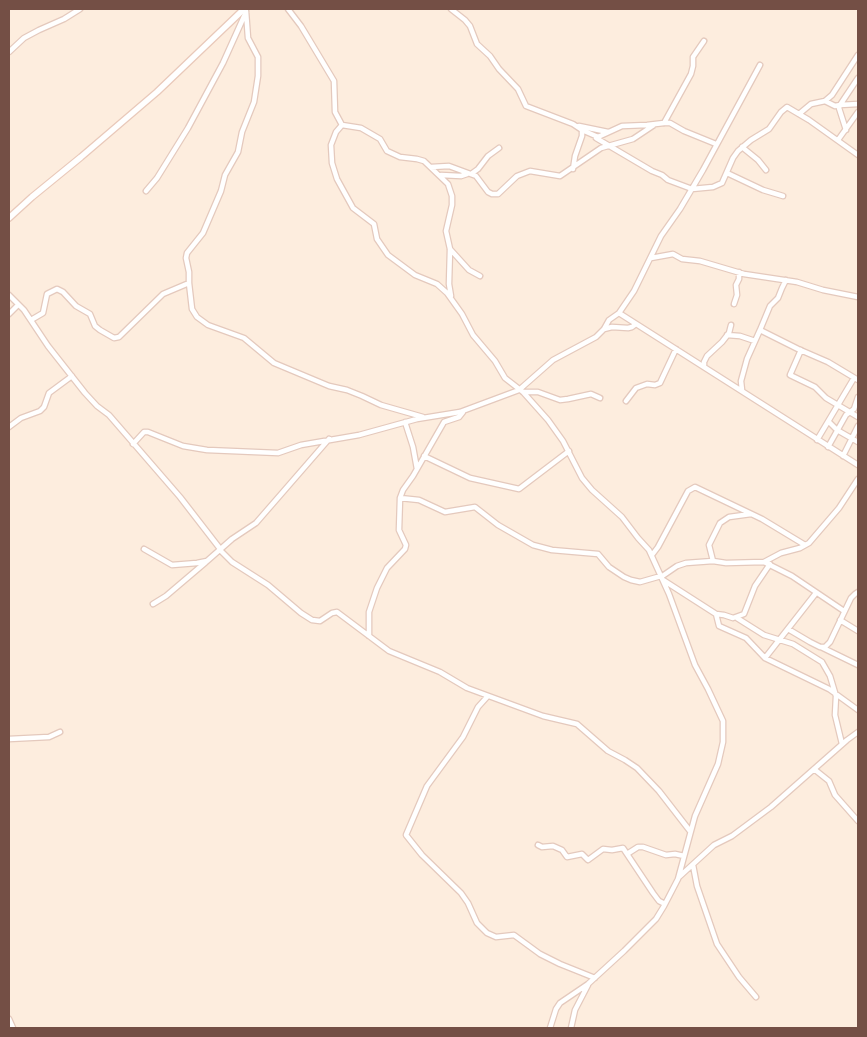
<!DOCTYPE html>
<style>
body{margin:0}
#map{position:relative;width:867px;height:1037px;overflow:hidden;background:#fdedde;font-family:Figtree,sans-serif}
canvas{display:block}
.frame{position:absolute;inset:0;border:10px solid #744f45;pointer-events:none}
</style>
<div id="map">
<canvas width="867" height="1037"></canvas>
<div class="frame"></div>
</div>
<script>
const ctx = document.querySelector('canvas').getContext('2d');
ctx.lineJoin = 'round';
function poly(rows) {
  const path = new Path2D();
  for (const r of rows) {
    path.moveTo(r[0], r[1]);
    for (let i = 2; i < r.length; i += 2) path.lineTo(r[i], r[i + 1]);
  }
  return path;
}
function trace(path, color, width, dash) {
  ctx.strokeStyle = color;
  ctx.lineWidth = width;
  ctx.lineCap = dash ? 'butt' : 'round';
  ctx.setLineDash(dash || []);
  ctx.stroke(path);
}
const street = poly([
 [288,9,301,26,334,81,335,112,342,125,361,128,380,139,387,151,400,157,417,159,424,161,448,184,452,196,452,205,446,231,450,249,449,284,451,296],
 [451,9,465,20,470,26,477,44,490,56,499,69,518,89,526,106,573,124,582,130,582,136,575,156,573,169],
 [9,52,24,38,39,30,64,19,80,9],
 [825,101,835,106,840,105,858,78],
 [799,114,811,104,825,101,832,95,858,55],
 [664,123,691,74,693,66,693,57,704,41],
 [342,125,336,132,331,145,332,163,337,179,353,208,374,224,377,239,388,255,415,275,437,284,447,293,462,314,473,335,495,361,505,378,523,392,548,420,563,441,582,478,592,490,622,517,638,538,649,550,669,594,695,665,708,689,723,721,723,742,718,764,695,816,678,879,664,906,656,919,624,951,588,984,560,1003,556,1009,550,1028],
 [579,126,608,132],
 [582,130,598,137,622,126,647,125,664,123,670,123,684,131,716,144],
 [846,130,839,108,840,105,858,104],
 [596,138,652,171,662,175,668,180,692,189,713,187,722,183,733,158,738,151,751,140,769,129,781,112,787,107,809,120,858,155],
 [838,140,858,112],
 [742,147,758,160,766,170],
 [431,167,449,166,476,176,488,192,492,194,498,194,517,176,530,171,560,176,601,148,633,139,654,125],
 [727,173,763,190,783,196],
 [471,174,478,169,488,156,499,148],
 [441,175,461,176,467,174],
 [146,191,157,178,188,128,223,63,246,12],
 [450,249,469,270,480,276],
 [651,258,673,254,682,259,700,261,744,274,797,282,823,290,858,297],
 [189,283,192,309,197,317,208,325,244,338,274,363,329,386,347,390,362,396,381,405,423,417],
 [9,295,24,310,48,346,85,393,97,406,109,415,180,497,221,550],
 [734,304,737,295,736,285,739,279,739,272],
 [619,313,858,465],
 [9,314,18,305],
 [31,320,43,313,47,294,57,289,63,292,76,306,90,314,95,326,100,330,114,338,119,337,163,294,189,283,189,272,186,258,187,253,203,233,221,191,225,175,238,152,242,132,254,102,258,76,258,57,248,38,246,11],
 [604,329,612,327,628,328,632,327,636,324],
 [760,330,770,306,778,298,782,288,786,280],
 [727,335,740,336,755,341],
 [801,350,790,375,815,387,826,398,858,417],
 [704,367,704,362,707,356,722,342,729,333,731,325],
 [742,390,741,381,747,359,760,330,798,349,828,362,858,380],
 [523,392,538,392,560,400,568,399,591,394,600,398],
 [626,401,636,388,647,384,655,385,660,383,676,349],
 [405,422,413,447,417,469],
 [829,422,837,430,858,442],
 [9,427,21,418,40,411,44,407,49,393,72,376],
 [817,440,854,378],
 [133,444,144,432,148,432,183,446,207,450,278,453,301,445,359,435,417,419,460,412,519,390,553,360,596,337,604,329,609,320,619,313,634,291,661,236,680,209,703,170,760,65],
 [828,447,846,415,854,409,858,397],
 [424,456,470,478,519,489,569,451],
 [843,456,858,426],
 [400,498,419,500,445,512,475,507,498,525,533,545,552,550,598,554,609,567,624,577,631,580,640,582,661,576],
 [144,549,172,565,197,563,207,561,232,539,256,523,329,439],
 [220,550,232,562,268,585,301,613,312,620,320,621,332,613,337,612,389,651,440,672,467,688,543,716,577,724,608,751,625,760,637,768,659,791,690,831],
 [652,555,658,547,688,491,695,487,762,519,805,545],
 [713,561,709,545,720,523,729,517,751,514],
 [764,562,781,553,800,548,809,543,839,508,858,479],
 [661,577,677,566,686,563,713,561,726,563,764,562,792,576,844,611],
 [663,580,716,614,719,626,746,638,765,658,829,689,858,710],
 [153,604,166,596,206,562],
 [716,614,724,615,733,618,744,614,755,586,770,564],
 [737,618,764,635,793,644,822,662,830,676,836,696,835,715,842,744],
 [840,620,858,631],
 [788,629,810,642,820,647,825,647,830,642,851,598,855,594,858,592],
 [369,636,369,612,377,588,387,568,405,549,406,545,399,530,400,498,403,490,413,476,444,422,459,417,463,412],
 [821,647,858,665],
 [765,658,816,593],
 [487,697,478,707,463,737,427,786,406,835,422,855,461,893,468,903,477,923,487,933,496,937,514,935,540,954,560,964,595,978],
 [9,739,49,737,60,732],
 [814,769,829,781,835,795,858,821],
 [538,845,542,847,553,846,562,850,567,857,582,854,588,860,603,849,612,850,623,848,653,893,659,901,665,904],
 [627,854,638,847,643,847,666,855,675,854,684,856],
 [693,865,697,886,717,944,739,977,756,997],
 [679,877,714,845,732,836,771,807,847,740,858,732],
 [9,1019,13,1028],
 [571,1028,575,1010,588,985]
]);
const secondary = poly([
 [9,218,32,197,81,157,157,92,244,9]
]);
trace(street, '#e4c9bd', 7);
trace(secondary, '#e9c9ba', 8);
trace(street, '#fff', 4.5);
trace(secondary, '#fff', 5.5);
</script>
